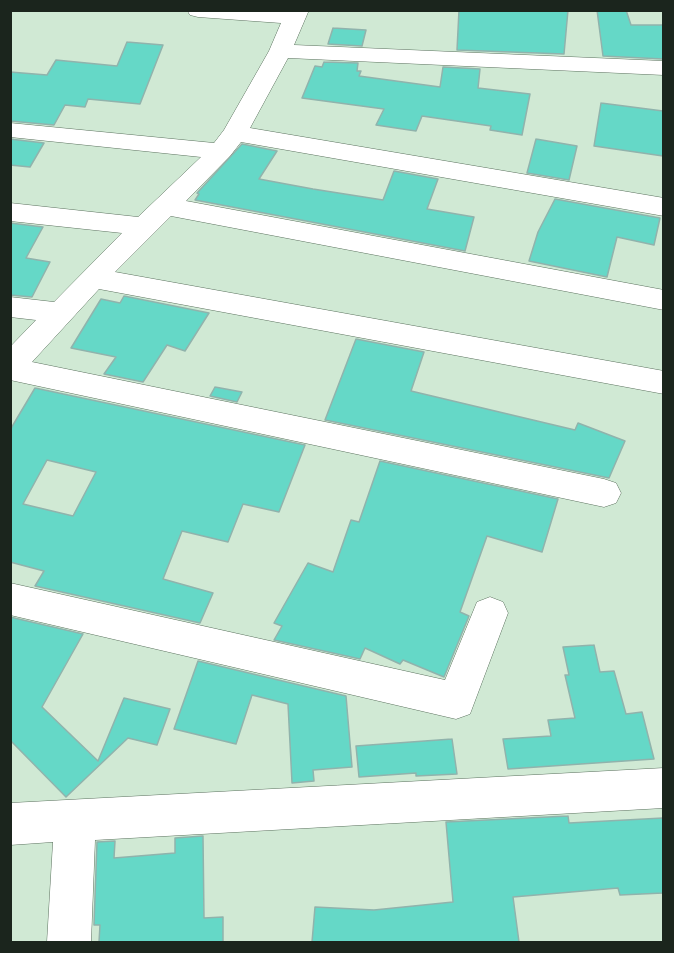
<!DOCTYPE html>
<style>
body{margin:0}
#map{position:relative;width:674px;height:953px;overflow:hidden;background:#d0e9d4;font-family:"Noto Sans",sans-serif}
canvas{display:block}
.frame{position:absolute;inset:0;border:12px solid #1b251d;pointer-events:none}
</style>
<div id="map">
<canvas width="674" height="953"></canvas>
<div class="frame"></div>
</div>
<script>
const ctx = document.querySelector('canvas').getContext('2d');
ctx.lineJoin = 'round';
function fillPath(path, color) {
  ctx.fillStyle = color;
  ctx.fill(path, 'evenodd');
}
function poly(rows) {
  const path = new Path2D();
  for (const r of rows) {
    path.moveTo(r[0], r[1]);
    for (let i = 2; i < r.length; i += 2) path.lineTo(r[i], r[i + 1]);
  }
  return path;
}
function trace(path, color, width, dash) {
  ctx.strokeStyle = color;
  ctx.lineWidth = width;
  ctx.lineCap = dash ? 'butt' : 'round';
  ctx.setLineDash(dash || []);
  ctx.stroke(path);
}
const building = poly([
 [459,10,568,10,564,54,457,50,459,10],
 [597,10,626,10,631,25,663,25,663,59,603,56,597,10],
 [333,28,366,30,362,46,328,44,333,28],
 [127,42,163,45,140,104,88,99,85,107,65,105,54,125,10,121,10,72,47,75,56,60,117,66,127,42],
 [324,62,358,63,357,71,361,71,359,76,440,87,443,67,480,69,478,88,530,94,522,135,490,130,491,126,422,116,416,131,376,125,384,109,302,98,315,66,322,67,324,62],
 [601,103,663,111,663,156,594,146,601,103],
 [10,139,44,143,30,167,10,165,10,139],
 [536,139,577,146,569,180,527,173,536,139],
 [242,144,277,151,259,179,313,189,383,200,394,171,438,179,427,209,474,217,465,251,195,200,199,194,197,193,242,144],
 [555,199,660,218,654,245,617,237,607,277,529,261,538,232,555,199],
 [10,223,43,227,26,258,50,262,32,297,10,295,10,223],
 [124,296,209,313,185,351,167,345,143,382,104,374,116,357,71,348,101,299,120,303,124,296],
 [356,339,424,352,411,391,575,430,578,423,625,441,609,478,325,420,356,339],
 [215,387,242,392,237,402,210,396,215,387],
 [35,388,305,445,279,512,243,504,228,542,182,531,163,579,213,593,200,623,35,586,44,571,10,562,10,430,35,388],
 [47,460,96,472,73,516,23,504,47,460],
 [380,461,558,499,542,552,487,536,460,612,469,616,444,677,403,660,400,664,365,648,360,659,274,640,282,626,274,623,308,563,333,572,351,520,359,522,380,461],
 [10,617,83,634,42,707,98,761,124,698,170,709,157,745,128,738,66,797,10,740,10,617],
 [594,645,600,672,614,671,626,714,642,712,654,759,508,769,503,739,551,736,548,720,575,718,565,675,569,675,563,647,594,645],
 [198,661,346,696,352,767,313,770,314,781,292,783,288,704,252,695,236,744,174,729,198,661],
 [452,739,457,774,416,776,416,773,359,777,356,746,452,739],
 [568,816,569,823,663,818,663,893,620,895,618,888,513,897,519,942,312,942,315,907,374,910,453,902,446,822,568,816],
 [203,836,204,918,223,917,223,942,99,942,100,925,94,925,97,842,115,841,114,858,175,853,175,838,203,836]
]);
const minor = poly([
 [187,10,309,10,294,45,664,61,664,75,288,58,250,128,664,198,664,216,241,142,230,156,186,201,664,290,664,310,171,216,115,272,664,371,664,394,99,289,32,362,604,479,616,483,621,493,616,503,604,507,10,380,10,347,36,320,10,317,10,297,54,302,122,233,10,221,10,203,138,217,201,157,10,137,10,123,214,143,224,130,269,51,281,23,198,17,190,15,187,10],
 [10,583,445,680,477,602,490,597,503,602,508,613,470,714,456,719,10,615,10,583],
 [664,768,664,808,95,840,91,942,47,942,53,842,10,845,10,803,664,768]
]);
fillPath(building, '#65d8c7');
trace(building, '#90b3ac', 1.5);
trace(minor, '#5c725f', 1);
fillPath(minor, '#fff');
</script>
